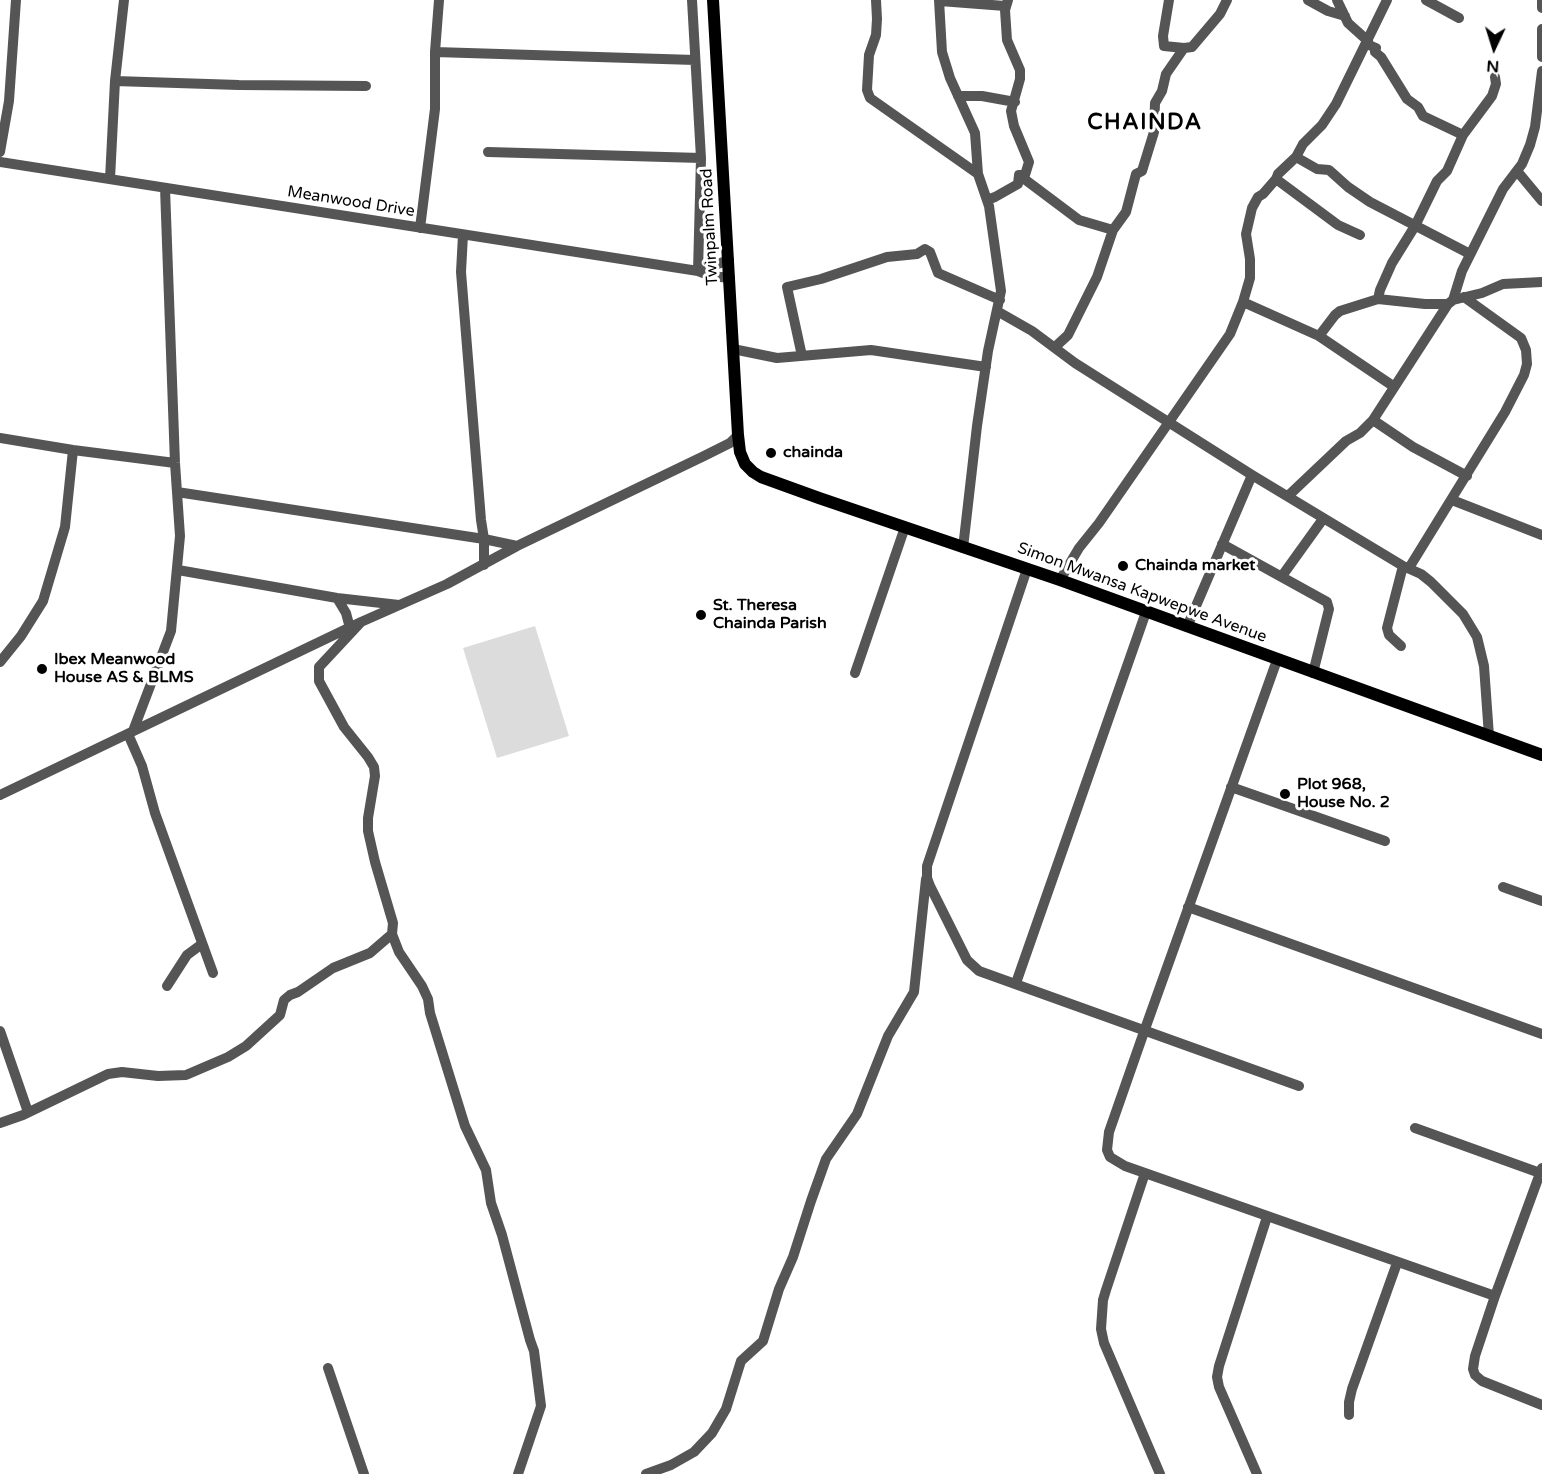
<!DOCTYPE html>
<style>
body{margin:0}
#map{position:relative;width:1542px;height:1474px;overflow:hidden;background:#fff;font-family:"Varela Round",sans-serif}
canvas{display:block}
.north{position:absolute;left:1464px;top:18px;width:60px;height:60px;-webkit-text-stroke:4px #fff;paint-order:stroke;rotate:184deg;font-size:16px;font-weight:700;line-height:24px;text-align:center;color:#000}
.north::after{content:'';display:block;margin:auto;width:21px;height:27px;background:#000;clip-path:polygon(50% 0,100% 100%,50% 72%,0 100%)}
</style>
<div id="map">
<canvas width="1542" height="1474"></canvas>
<div class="north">N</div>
</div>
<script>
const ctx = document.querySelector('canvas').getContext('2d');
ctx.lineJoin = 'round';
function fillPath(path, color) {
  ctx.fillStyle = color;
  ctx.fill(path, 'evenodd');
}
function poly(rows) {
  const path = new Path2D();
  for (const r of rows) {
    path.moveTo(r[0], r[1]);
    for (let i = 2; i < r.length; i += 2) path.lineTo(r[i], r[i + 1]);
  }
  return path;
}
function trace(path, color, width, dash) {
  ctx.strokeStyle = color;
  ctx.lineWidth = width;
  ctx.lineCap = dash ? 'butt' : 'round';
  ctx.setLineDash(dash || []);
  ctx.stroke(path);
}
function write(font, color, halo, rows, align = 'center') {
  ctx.font = font + ' "Varela Round",sans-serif';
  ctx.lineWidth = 6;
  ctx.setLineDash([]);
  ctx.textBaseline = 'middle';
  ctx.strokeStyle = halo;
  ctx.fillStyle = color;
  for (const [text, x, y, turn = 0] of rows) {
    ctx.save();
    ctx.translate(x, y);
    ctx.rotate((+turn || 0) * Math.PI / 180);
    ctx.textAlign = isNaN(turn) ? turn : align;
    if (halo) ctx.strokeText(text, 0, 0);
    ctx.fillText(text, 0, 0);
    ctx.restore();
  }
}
const green = poly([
 [535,626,569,736,497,758,463,648]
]);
const minor = poly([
 [692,0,701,158,698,271],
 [876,0,877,19,876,35,869,55,867,90,870,98,978,174],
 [939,0,942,52,950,78,975,133,978,174,989,206,1001,291,988,351,977,426,963,548],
 [1169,0,1163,36,1164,46,1184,48],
 [1308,0,1328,11,1345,16],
 [1337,0,1348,23,1368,41,1369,45,1376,48,1375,52,1381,57,1407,99,1418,107,1423,116,1463,135],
 [1426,0,1459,18],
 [940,1,1005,6],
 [1542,1,1542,8],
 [1542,29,1542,57],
 [435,52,695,60],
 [115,81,239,85,366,86],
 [958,96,982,96,1015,102],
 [0,152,9,101,16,0],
 [488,152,701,158],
 [1296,157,1317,169,1329,170,1348,187,1370,202,1470,254],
 [0,162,698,271,711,276,730,278],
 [1517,171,1542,201],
 [1019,175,1079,220,1113,230],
 [110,179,115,81,124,0],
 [1276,179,1338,225,1360,235],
 [987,200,995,197,1018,184,1019,175,1025,175,1029,162,1014,126,1011,111,1020,79,1020,70,1007,40,1005,10,1008,0],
 [420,228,435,109,435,52,439,0],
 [463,235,461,272,481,520,484,539,484,565],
 [698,271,729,260],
 [1378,299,1380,290,1392,263,1415,226,1437,181,1447,171,1463,135,1492,96,1496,84,1495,77],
 [1453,300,1462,271,1503,189,1522,164,1530,145,1535,127,1542,71],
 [1243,302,1319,336,1393,386],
 [997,311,1032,331,1075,363,1252,475,1403,566,1421,574,1431,582,1463,614,1477,637,1484,666,1489,736],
 [1319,336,1335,315,1340,311,1378,299,1425,304,1448,304],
 [1055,347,1068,335,1097,277,1113,230,1126,212,1136,174,1142,171,1154,132,1155,103,1162,91,1166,74,1184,48,1192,47,1220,14,1227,0],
 [733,349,777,358,871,350,986,367],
 [802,356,787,287,821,279,887,257,917,254,925,249,930,252,938,273,1000,300],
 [1373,420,1413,447,1467,476],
 [0,438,73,450,175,463],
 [177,492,484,539,517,546],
 [1288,496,1346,441,1360,433,1373,420,1448,304,1453,300,1482,293,1503,284,1542,282],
 [1452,500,1542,535],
 [1222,544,1327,602,1329,609,1313,673],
 [1409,568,1505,412,1524,375,1527,364,1526,350,1521,338,1464,297],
 [1027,569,927,866,927,878,930,886,967,960,979,971,1299,1086],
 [178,570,337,598,399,605],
 [1282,576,1323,519],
 [1060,580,1079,548,1099,523,1230,334,1243,302,1250,278,1250,259,1246,234,1252,208,1258,197,1263,194,1276,179,1278,174,1296,157,1303,144,1322,125,1336,104,1387,0],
 [337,598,346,613,350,628],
 [361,622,319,667,319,681,344,727,368,757,374,767,375,776,368,818,368,831,375,862,393,923,392,934,399,952,422,986,428,999,430,1013,465,1126,486,1170,491,1203,502,1235,530,1340,534,1351,541,1406,518,1474],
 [1187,627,1252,475],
 [1401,646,1389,635,1387,628,1403,566],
 [1277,660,1145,1029,1109,1132,1107,1150,1110,1157,1125,1166,1495,1296],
 [0,662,21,636,43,601,65,527,73,450],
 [855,673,905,527],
 [133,731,171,631,180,536,175,463,165,188],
 [128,734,142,766,155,813,213,973],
 [1231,787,1385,841],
 [0,795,361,622,447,584,517,546,704,456,730,443,738,435],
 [1503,887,1542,901],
 [1188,907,1542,1034],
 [1016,983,1146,612],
 [167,986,187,955,202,944],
 [0,1031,28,1112],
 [0,1123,23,1115,108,1074,122,1072,158,1076,186,1075,228,1057,246,1046,280,1015,284,1000,290,995,298,992,333,968,370,953,392,934],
 [1415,1128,1540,1173],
 [1542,1168,1495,1296,1475,1356,1473,1369,1475,1375,1482,1381,1542,1405],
 [1145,1173,1106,1290,1103,1300,1101,1329,1104,1343,1160,1474],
 [328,1368,364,1474],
 [1349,1415,1349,1402,1352,1389,1397,1263],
 [646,1474,671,1465,694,1452,712,1433,726,1409,741,1361,763,1341,779,1289,793,1257,811,1201,826,1159,857,1114,888,1036,914,992,926,879],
 [1257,1474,1219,1387,1217,1377,1219,1366,1267,1217]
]);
const major = poly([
 [713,0,738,435,740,452,745,464,753,472,761,477,819,498,1060,580,1542,755]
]);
const markers = [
 [771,453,6,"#000"],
 [1123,566,6,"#000"],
 [701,615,6,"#000"],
 [42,669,6,"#000"],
 [1285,794,6,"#000"]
];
const streetNames = [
 ["Meanwood Drive",351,202,9],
 ["Twinpalm Road",710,227,-93],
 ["Simon Mwansa Kapwepwe Avenue",1142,593,20]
];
const poiNames = [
 ["chainda",783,453],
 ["Chainda market",1135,566],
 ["St. Theresa",713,606],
 ["Chainda Parish",713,624],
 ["Ibex Meanwood",54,660],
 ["House AS & BLMS",54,678],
 ["Plot 968,",1297,785],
 ["House No. 2",1297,803]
];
const districtNames = [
 ["CHAINDA",1145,123]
];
fillPath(green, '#dcdcdc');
trace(minor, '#555', 10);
trace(major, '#000', 12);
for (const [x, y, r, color] of markers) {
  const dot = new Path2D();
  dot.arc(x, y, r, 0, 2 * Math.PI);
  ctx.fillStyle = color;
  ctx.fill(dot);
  trace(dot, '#fff', 2);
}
write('16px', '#000', '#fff', streetNames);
write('bold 16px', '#000', '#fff', poiNames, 'left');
ctx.letterSpacing = '1.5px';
write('bold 22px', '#000', '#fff', districtNames);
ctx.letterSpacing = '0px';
</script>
